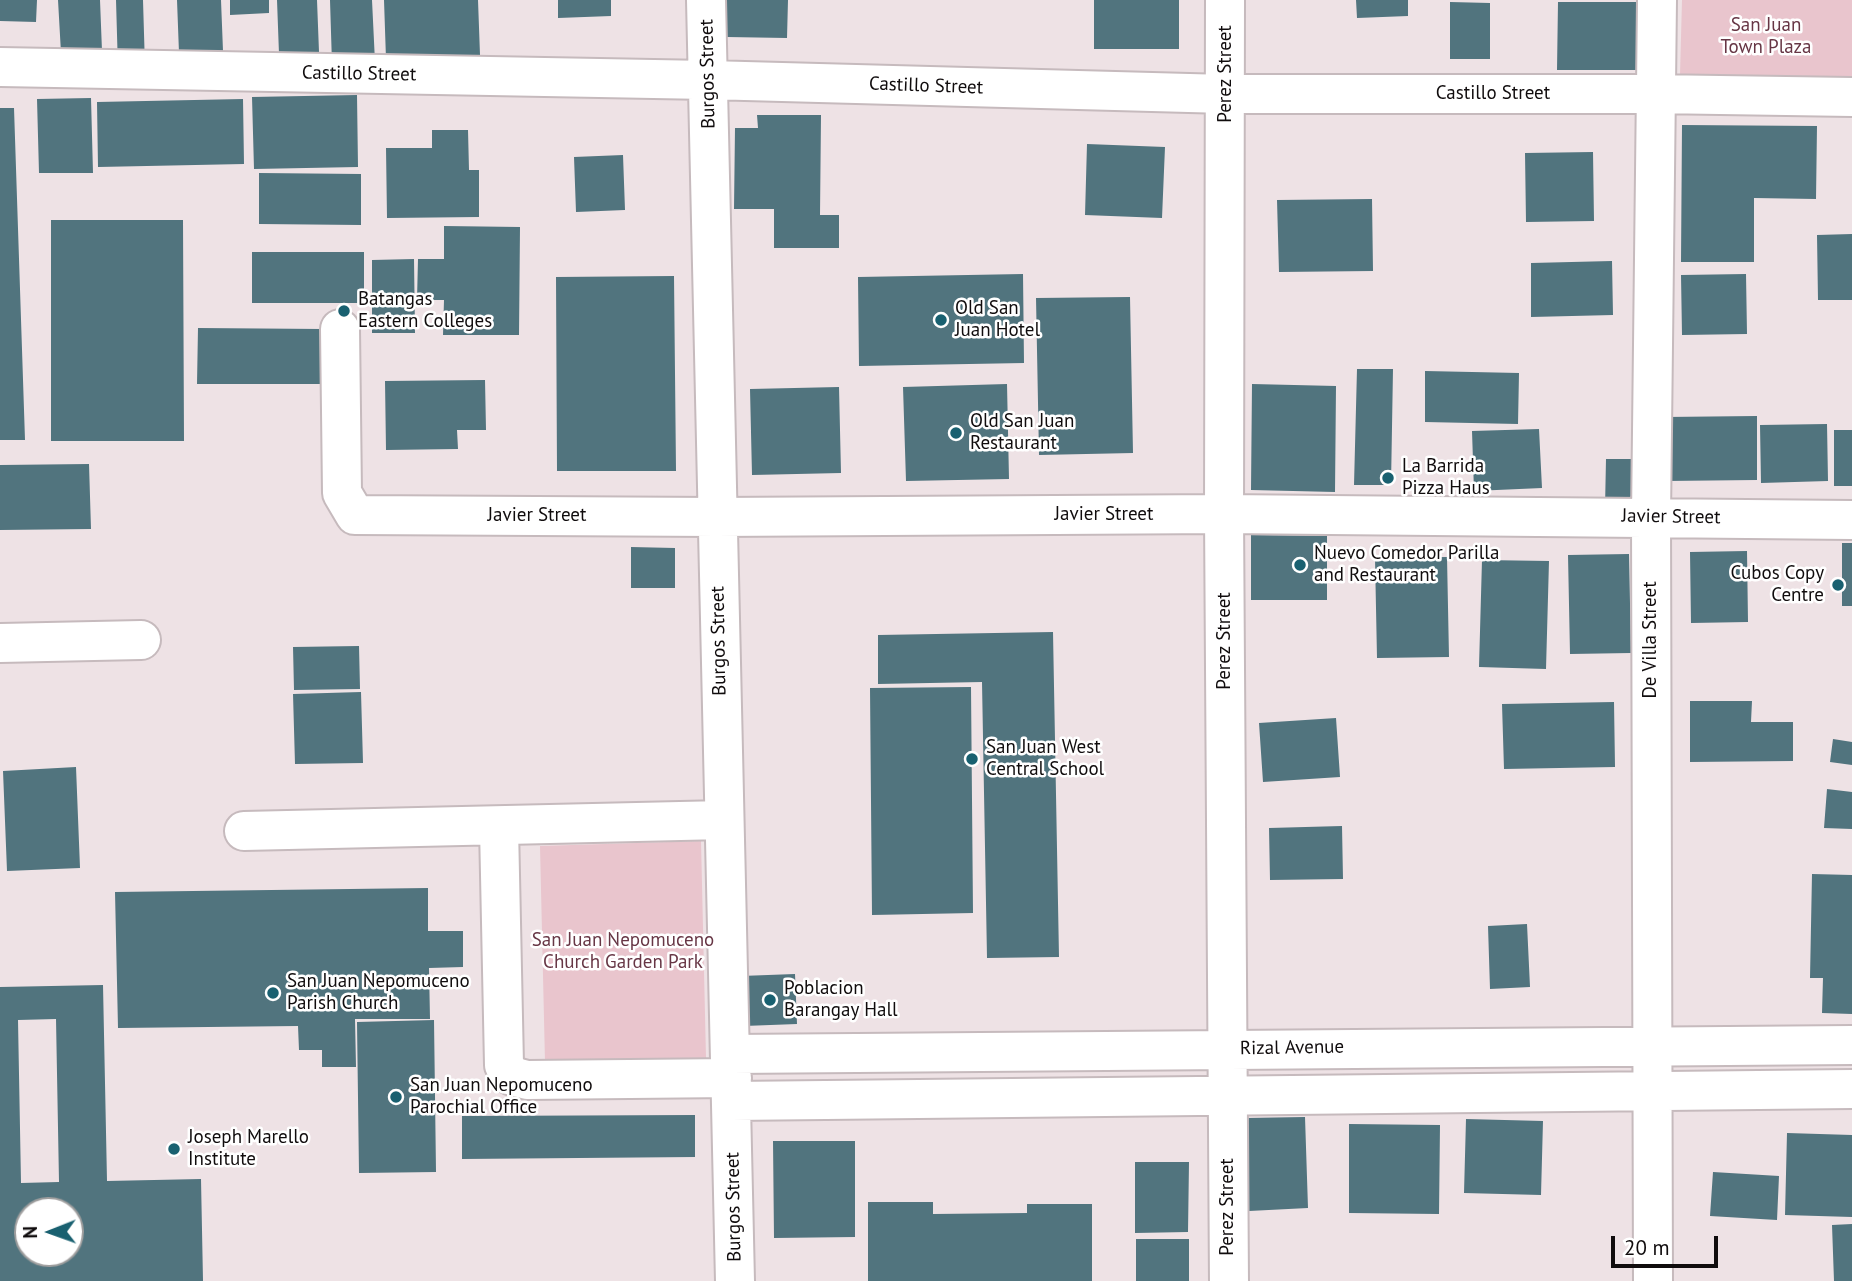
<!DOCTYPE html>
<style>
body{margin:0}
#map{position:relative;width:1852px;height:1281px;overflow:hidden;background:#eee2e5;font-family:"PT Sans",sans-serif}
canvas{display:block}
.north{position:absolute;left:14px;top:1197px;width:70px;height:70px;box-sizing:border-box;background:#fff;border:2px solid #9f9e9e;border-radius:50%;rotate:269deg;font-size:19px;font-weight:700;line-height:28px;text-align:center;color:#100c0d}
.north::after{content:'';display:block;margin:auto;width:24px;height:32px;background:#196070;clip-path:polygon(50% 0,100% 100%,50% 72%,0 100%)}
.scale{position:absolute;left:1611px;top:1236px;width:107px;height:32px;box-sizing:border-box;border:4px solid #100c0d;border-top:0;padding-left:9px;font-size:21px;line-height:24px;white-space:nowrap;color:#100c0d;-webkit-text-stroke:5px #fff;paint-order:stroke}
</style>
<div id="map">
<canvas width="1852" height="1281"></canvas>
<div class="north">N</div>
<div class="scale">20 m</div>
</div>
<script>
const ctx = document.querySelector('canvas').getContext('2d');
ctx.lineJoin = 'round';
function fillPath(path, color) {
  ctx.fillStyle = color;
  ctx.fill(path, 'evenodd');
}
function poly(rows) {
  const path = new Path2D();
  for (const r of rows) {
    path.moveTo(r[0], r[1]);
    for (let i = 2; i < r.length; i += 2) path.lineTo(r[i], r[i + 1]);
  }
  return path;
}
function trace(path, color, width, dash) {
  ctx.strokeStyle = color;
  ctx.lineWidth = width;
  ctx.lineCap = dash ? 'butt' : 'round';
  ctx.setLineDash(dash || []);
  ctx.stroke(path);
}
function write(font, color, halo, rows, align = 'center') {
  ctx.font = font + ' "PT Sans",sans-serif';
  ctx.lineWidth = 5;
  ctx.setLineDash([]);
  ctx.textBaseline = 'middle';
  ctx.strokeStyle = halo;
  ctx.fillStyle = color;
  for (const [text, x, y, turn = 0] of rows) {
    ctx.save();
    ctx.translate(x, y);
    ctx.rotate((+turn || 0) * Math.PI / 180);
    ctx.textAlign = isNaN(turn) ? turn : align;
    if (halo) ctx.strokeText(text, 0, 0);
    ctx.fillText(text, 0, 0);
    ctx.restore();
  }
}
const green = poly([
 [1682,0,1852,0,1852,77,1680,75],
 [701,841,706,1058,545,1062,540,846]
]);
const building = poly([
 [0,0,37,0,36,22,0,21],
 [58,0,100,0,102,51,61,53],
 [116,0,143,0,145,67,118,69],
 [177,0,221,0,223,51,179,53],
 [230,0,269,0,269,13,230,15],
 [277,0,317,0,319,52,279,54],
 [330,0,372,0,375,62,332,64],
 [384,0,478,0,480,55,386,59],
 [558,0,611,0,611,16,558,18],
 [727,0,788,0,787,38,727,37],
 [1094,0,1179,0,1179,49,1094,49],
 [1356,0,1408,0,1408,16,1357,18],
 [1450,2,1490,3,1490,59,1450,59],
 [1558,2,1637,2,1637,70,1557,70],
 [357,95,358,167,254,169,252,97],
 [91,98,93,173,39,173,37,99],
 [243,99,244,164,98,167,97,102],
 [0,108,14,108,25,440,0,440],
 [757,115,821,115,820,215,839,215,839,248,774,248,774,209,734,209,735,128,758,128],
 [1682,125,1817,126,1816,199,1754,198,1754,262,1681,262],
 [432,130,468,130,469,170,479,170,479,217,387,218,386,148,432,148],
 [1087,144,1165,147,1162,218,1085,215],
 [1593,152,1594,221,1526,222,1525,153],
 [623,155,625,210,576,212,574,157],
 [259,173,361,174,361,225,259,224],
 [1372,199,1373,271,1279,272,1277,200],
 [51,220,183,220,184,441,51,441],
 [444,226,520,227,519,335,443,335,444,300,417,300,418,259,444,259],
 [1852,234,1852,300,1818,300,1817,235],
 [252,252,364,252,364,303,252,303],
 [414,259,415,333,372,333,372,260],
 [1612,261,1613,315,1531,317,1531,263],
 [1023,274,1024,363,859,366,858,277],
 [1746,274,1747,334,1682,335,1681,275],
 [674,276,676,471,557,471,556,277],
 [1130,297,1133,453,1039,455,1036,298],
 [198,328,322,329,322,384,197,384],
 [1357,369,1393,369,1391,485,1354,485],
 [1425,371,1519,373,1518,424,1425,422],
 [485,380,486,430,457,430,458,449,386,450,385,381],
 [1007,384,1009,479,906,481,903,387],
 [1252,384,1336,386,1335,492,1251,490],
 [839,387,841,473,752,475,750,389],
 [1757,416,1757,480,1665,481,1665,417],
 [1827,424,1828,481,1761,483,1760,425],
 [1539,429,1542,488,1474,491,1472,431],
 [1834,430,1852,430,1852,486,1834,486],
 [1606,459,1647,459,1646,509,1605,508],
 [89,464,91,529,0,530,0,465],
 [1251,535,1327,536,1327,600,1251,600],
 [1842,543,1852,543,1852,606,1842,606],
 [631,547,675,548,675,588,631,588],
 [1747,551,1748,622,1691,623,1690,552],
 [1629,554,1631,653,1570,654,1568,555],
 [1447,557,1449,657,1377,658,1375,558],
 [1482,560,1549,561,1546,669,1479,667],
 [1053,632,1059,957,987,958,982,682,878,684,878,635],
 [359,646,360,689,294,690,293,647],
 [971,687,973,913,872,915,870,688],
 [361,692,363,763,295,764,293,694],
 [1690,701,1752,701,1751,722,1793,722,1793,761,1690,762],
 [1614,702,1615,767,1504,769,1502,704],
 [1336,718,1340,777,1263,782,1259,723],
 [1833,739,1852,742,1852,765,1830,762],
 [76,767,80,868,7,871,3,771],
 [1827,789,1852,792,1852,829,1824,828],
 [1342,826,1343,879,1270,880,1269,828],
 [1812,874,1852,875,1852,1014,1822,1013,1823,978,1810,978],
 [428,888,428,931,463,931,463,967,429,968,430,1019,355,1019,356,1067,322,1067,322,1050,299,1050,298,1026,118,1028,115,892],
 [1527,924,1530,987,1490,989,1488,926],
 [795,974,797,1024,744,1026,741,976],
 [103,985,107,1181,201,1179,203,1281,0,1281,0,987],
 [56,1019,59,1182,21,1183,18,1020],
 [28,1211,70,1211,70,1253,28,1253],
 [434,1020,436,1172,359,1173,357,1022],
 [695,1115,695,1157,462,1159,462,1116],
 [1305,1117,1308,1208,1249,1211,1246,1118],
 [1466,1119,1543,1121,1541,1195,1464,1193],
 [1349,1124,1440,1125,1439,1214,1349,1213],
 [1787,1133,1852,1135,1852,1217,1785,1215],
 [773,1141,855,1141,855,1237,774,1238],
 [1135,1162,1189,1162,1188,1232,1135,1233],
 [1713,1172,1779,1176,1777,1220,1710,1216],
 [868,1202,933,1202,933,1214,1027,1213,1027,1204,1092,1204,1092,1281,868,1281],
 [1852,1224,1852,1281,1834,1281,1832,1225],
 [1136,1239,1189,1239,1189,1281,1136,1281]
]);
const minor = poly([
 [706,0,735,1281],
 [1225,0,1224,514,1229,1281],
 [0,67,708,80,1226,94,1654,94,1852,97],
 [340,329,342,493,355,515,716,517,1224,514,1852,520],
 [0,643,141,640],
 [499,827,504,1065,512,1076,527,1080,732,1078],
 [244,831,724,820],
 [732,1054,1852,1045],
 [732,1101,1852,1089],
 [1653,1281,1651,517,1657,0]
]);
const markers = [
 [344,311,7,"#196070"],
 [941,320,7,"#196070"],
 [956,433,7,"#196070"],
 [1388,478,7,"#196070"],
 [1300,565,7,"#196070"],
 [1838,585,7,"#196070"],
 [972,759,7,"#196070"],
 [273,993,7,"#196070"],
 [770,1000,7,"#196070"],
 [396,1097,7,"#196070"],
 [174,1149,7,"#196070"]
];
const parkNames = [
 ["San Juan",1766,26],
 ["Town Plaza",1766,48],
 ["San Juan Nepomuceno",623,941],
 ["Church Garden Park",623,963]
];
const streetNames = [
 ["Castillo Street",359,74,1],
 ["Burgos Street",708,74,-91],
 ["Perez Street",1226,74,-90],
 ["Castillo Street",926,86,2],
 ["Castillo Street",1493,94],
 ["Javier Street",1104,515],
 ["Javier Street",537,516],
 ["Javier Street",1671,517,1],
 ["De Villa Street",1651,640,-90],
 ["Burgos Street",719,641,-91],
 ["Perez Street",1225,641,-90],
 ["Rizal Avenue",1292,1048,-1],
 ["Burgos Street",734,1207,-91],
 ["Perez Street",1228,1207,-90]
];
const poiNames = [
 ["Batangas",358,300],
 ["Eastern Colleges",358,322],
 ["Old San",955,309],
 ["Juan Hotel",955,331],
 ["Old San Juan",970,422],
 ["Restaurant",970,444],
 ["La Barrida",1402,467],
 ["Pizza Haus",1402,489],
 ["Nuevo Comedor Parilla",1314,554],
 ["and Restaurant",1314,576],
 ["Cubos Copy",1824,574,"right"],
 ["Centre",1824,596,"right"],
 ["San Juan West",986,748],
 ["Central School",986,770],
 ["San Juan Nepomuceno",287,982],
 ["Parish Church",287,1004],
 ["Poblacion",784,989],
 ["Barangay Hall",784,1011],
 ["San Juan Nepomuceno",410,1086],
 ["Parochial Office",410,1108],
 ["Joseph Marello",188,1138],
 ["Institute",188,1160]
];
fillPath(green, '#e9c5cd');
fillPath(building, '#51747e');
trace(minor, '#c6babd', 42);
trace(minor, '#fff', 38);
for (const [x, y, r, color] of markers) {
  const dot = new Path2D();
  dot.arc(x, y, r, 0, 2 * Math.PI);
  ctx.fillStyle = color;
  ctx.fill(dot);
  trace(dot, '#fff', 2.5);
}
write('19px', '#673645', '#fff', parkNames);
write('19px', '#100c0d', '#fff', streetNames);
write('19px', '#100c0d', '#fff', poiNames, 'left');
</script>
